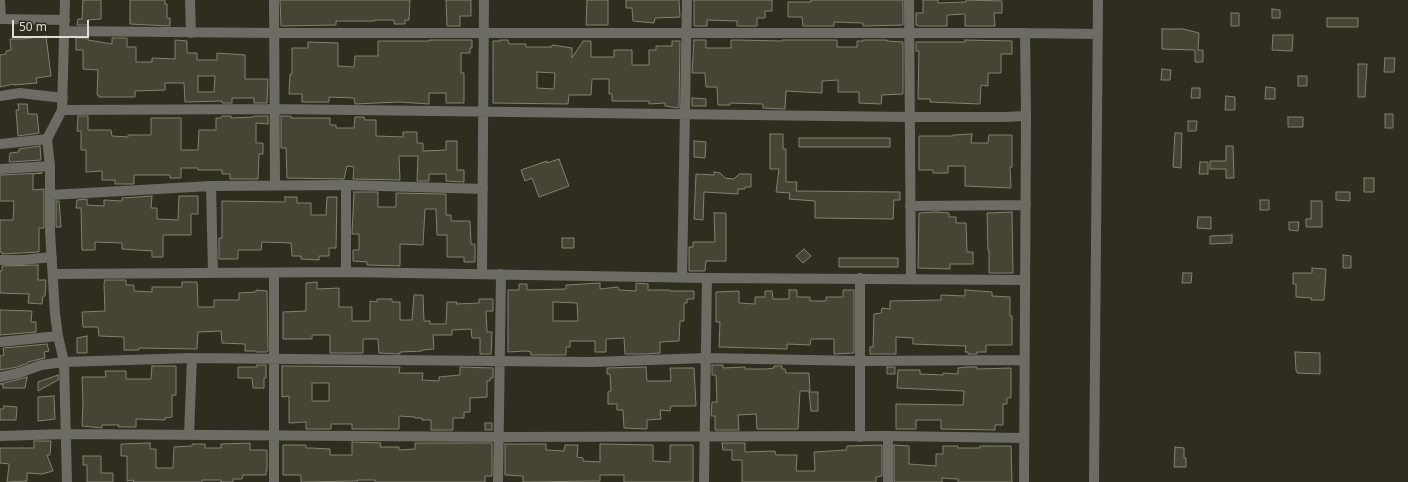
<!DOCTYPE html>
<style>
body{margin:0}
#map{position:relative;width:1408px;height:482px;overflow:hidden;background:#2e2d1f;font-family:"Noto Sans",sans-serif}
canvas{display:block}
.scale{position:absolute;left:12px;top:20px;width:77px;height:18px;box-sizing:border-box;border:2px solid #deddd4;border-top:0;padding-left:5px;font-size:12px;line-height:14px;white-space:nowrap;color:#deddd4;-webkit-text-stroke:3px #2e2d1f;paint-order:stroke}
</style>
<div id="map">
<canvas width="1408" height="482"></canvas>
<div class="scale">50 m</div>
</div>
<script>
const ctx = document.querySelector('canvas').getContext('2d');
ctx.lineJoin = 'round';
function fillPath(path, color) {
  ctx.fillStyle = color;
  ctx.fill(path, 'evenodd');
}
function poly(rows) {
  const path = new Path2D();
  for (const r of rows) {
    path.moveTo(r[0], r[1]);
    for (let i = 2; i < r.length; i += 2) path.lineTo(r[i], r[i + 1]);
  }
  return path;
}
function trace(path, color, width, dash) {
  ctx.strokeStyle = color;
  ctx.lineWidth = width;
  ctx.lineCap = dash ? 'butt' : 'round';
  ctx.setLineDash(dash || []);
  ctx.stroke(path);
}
const building = poly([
 [83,0,101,0,101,19,88,20,88,25,77,25,78,19,82,19,83,0],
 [130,0,165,0,165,4,167,4,167,18,170,18,170,26,130,24,130,0],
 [280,0,410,0,409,20,405,20,405,24,394,24,394,20,375,20,375,21,336,21,336,25,281,26,280,0],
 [446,0,471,0,471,16,460,16,460,26,447,26,446,0],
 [587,0,608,0,608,25,586,25,587,0],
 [626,0,679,0,680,17,655,18,654,23,633,21,632,8,626,8,626,0],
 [694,0,772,0,772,11,765,11,765,18,757,18,757,26,737,26,737,21,707,20,707,26,694,26,694,0],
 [811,0,903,0,903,25,863,26,863,23,834,22,834,26,803,26,802,17,788,17,788,2,811,2,811,0],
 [923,0,938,0,938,3,966,2,966,0,1002,1,1002,13,994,13,995,26,965,26,965,14,947,15,947,26,919,26,916,25,916,13,923,13,923,0],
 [1272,9,1280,10,1280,18,1272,18,1272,9],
 [1231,13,1239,13,1239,26,1231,26,1231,13],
 [1327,18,1358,18,1358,27,1327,27,1327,18],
 [1162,29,1183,29,1199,33,1198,50,1203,50,1203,62,1195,62,1195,50,1162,49,1162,29],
 [1273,35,1293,35,1292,51,1272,50,1273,35],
 [46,36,51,76,36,78,37,83,14,85,14,84,0,87,0,55,6,54,6,51,11,50,10,39,22,39,46,36],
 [76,38,88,38,88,40,112,44,112,38,127,38,127,47,136,47,136,62,152,62,152,58,175,59,175,40,187,41,187,53,197,53,197,60,217,60,217,53,245,55,245,79,268,79,267,103,254,103,254,98,232,98,232,103,222,103,222,101,185,102,184,83,165,83,165,90,135,91,135,97,99,97,99,95,97,95,98,70,83,69,83,50,76,50,76,38],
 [198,76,215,76,214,92,198,92,198,76],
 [430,40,472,40,472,48,470,48,470,53,461,53,461,73,464,73,464,103,446,103,446,93,429,93,429,104,399,102,355,104,354,98,329,97,329,102,302,102,302,94,289,94,290,74,292,74,292,48,308,48,308,42,338,43,338,66,354,67,355,56,378,56,378,41,430,41,430,40],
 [500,40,508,40,509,44,526,44,526,47,552,47,552,45,572,48,572,58,583,41,591,41,591,57,614,57,614,50,632,50,632,65,649,65,649,50,656,50,656,46,672,46,672,41,680,41,679,108,665,106,665,103,649,104,649,101,612,101,612,94,609,94,609,79,592,79,591,95,569,95,568,104,493,103,493,41,500,41,500,40],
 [537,72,555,73,554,89,537,88,537,72],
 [694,40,706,40,706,48,731,48,731,40,737,40,782,41,782,40,837,40,837,47,857,47,857,41,863,41,863,40,887,40,887,41,903,42,903,94,882,95,881,104,859,103,859,92,838,92,838,80,822,81,822,93,786,91,785,109,763,108,763,104,730,103,730,105,718,105,717,87,706,87,705,73,692,73,694,40],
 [965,40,1012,41,1012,54,1001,54,1001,73,988,73,988,86,981,85,980,104,930,102,930,99,918,99,919,51,916,51,916,42,965,42,965,40],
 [1385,58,1395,58,1394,72,1384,72,1385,58],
 [1358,64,1367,64,1365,97,1358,97,1358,64],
 [1162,69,1171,70,1170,80,1161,80,1162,69],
 [1298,76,1307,76,1307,86,1298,86,1298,76],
 [1266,87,1275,88,1275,99,1265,99,1266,87],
 [1192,88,1200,88,1200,98,1191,98,1192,88],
 [1226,96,1235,97,1235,110,1225,110,1226,96],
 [692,98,706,99,706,106,692,106,692,98],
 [18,104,27,104,28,114,37,114,39,133,18,136,16,110,19,110,18,104],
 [1385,114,1393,114,1393,128,1385,128,1385,114],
 [78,116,88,116,88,130,111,130,112,136,128,137,128,135,151,135,151,118,181,118,181,150,198,150,199,130,216,130,216,118,221,118,222,116,231,116,231,118,254,117,254,116,268,116,268,124,256,123,256,143,263,143,263,154,259,154,258,179,230,179,230,174,222,174,222,170,198,170,198,168,181,168,181,178,170,178,170,175,134,175,134,184,115,184,115,180,102,180,102,171,86,172,86,150,81,150,81,131,77,131,78,116],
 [281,116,291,116,291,118,330,118,330,125,336,125,336,128,354,128,355,117,364,117,365,120,376,120,376,136,403,137,403,132,417,132,417,143,423,143,423,151,446,150,446,141,457,141,457,170,464,170,464,182,446,181,446,174,429,174,429,181,417,181,418,156,399,156,400,180,353,179,354,167,347,166,344,179,287,178,286,148,281,148,281,116],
 [1288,117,1303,117,1303,127,1288,127,1288,117],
 [1188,121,1197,121,1196,131,1188,131,1188,121],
 [1175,133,1182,133,1181,168,1173,167,1175,133],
 [770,134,783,134,783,149,786,149,786,182,797,182,796,191,900,192,900,200,894,200,893,219,815,218,815,201,789,199,790,193,776,192,779,169,770,169,770,134],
 [972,134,971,143,988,143,989,135,1012,135,1012,167,1010,167,1011,188,965,186,965,166,948,166,948,173,933,173,933,170,919,170,919,136,953,136,953,135,972,134],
 [799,138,890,138,890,147,799,147,799,138],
 [694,141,706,142,705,158,694,157,694,141],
 [40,146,41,160,9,162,10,153,19,152,19,149,40,146],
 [1226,146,1233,146,1234,178,1226,178,1226,169,1210,169,1210,161,1226,161,1226,146],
 [559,159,569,186,539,197,532,178,525,181,521,170,547,161,547,163,559,159],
 [1200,162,1208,162,1208,174,1199,174,1200,162],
 [714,172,720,173,725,178,734,179,739,174,751,174,751,187,745,187,745,189,738,189,738,194,704,192,703,220,694,219,696,174,714,175,714,172],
 [42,173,33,174,33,190,44,189,44,228,39,228,39,252,2,254,2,252,0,252,0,220,13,220,14,201,0,201,0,175,42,173],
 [1364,178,1374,178,1374,192,1364,192,1364,178],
 [354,192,378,192,378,207,396,207,396,193,446,194,446,215,451,215,451,221,470,221,471,244,475,244,475,262,464,262,464,257,447,257,447,235,437,235,436,209,425,209,423,245,400,244,400,266,367,265,367,262,353,261,353,250,359,250,359,234,352,234,354,192],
 [1336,192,1350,192,1350,201,1336,200,1336,192],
 [152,196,151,208,157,208,157,219,178,220,179,196,198,196,198,214,191,214,191,235,163,235,163,257,152,257,152,251,122,249,122,243,95,242,95,250,82,250,81,208,76,208,77,200,87,199,87,205,104,206,104,200,122,201,122,198,152,196],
 [285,197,297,197,297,203,311,203,311,215,326,215,327,197,337,197,336,248,329,248,329,256,319,256,319,260,301,259,301,256,292,256,291,243,262,242,261,250,238,250,238,259,219,259,219,238,222,238,222,201,285,202,285,197],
 [1260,200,1269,200,1269,210,1260,210,1260,200],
 [56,201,59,201,61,227,56,227,56,201],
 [1311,201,1322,201,1322,227,1306,227,1306,219,1311,219,1311,201],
 [936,212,949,213,949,217,956,217,956,223,966,223,967,252,973,252,973,264,950,264,950,269,918,268,919,213,936,212],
 [1012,212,1013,273,989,273,989,250,988,250,987,213,1012,212],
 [714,213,726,213,726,261,706,261,705,271,689,271,689,247,693,247,693,242,715,242,714,213],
 [1198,217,1211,217,1211,229,1197,228,1198,217],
 [1289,222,1299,222,1298,231,1289,230,1289,222],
 [1232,235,1232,243,1210,244,1210,236,1232,235],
 [562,238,574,238,574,248,562,248,562,238],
 [804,249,811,256,803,263,796,256,804,249],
 [1343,255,1351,256,1351,268,1343,268,1343,255],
 [839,258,898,258,898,267,839,267,839,258],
 [38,265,38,280,46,280,45,296,43,296,42,304,28,303,29,294,0,293,0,271,2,271,2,266,38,265],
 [1312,268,1326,269,1324,300,1311,300,1312,298,1296,297,1296,284,1293,284,1293,273,1312,273,1312,268],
 [1183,273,1192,273,1191,283,1182,283,1183,273],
 [105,280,126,280,126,285,134,285,134,291,152,292,152,287,182,287,182,282,197,282,198,307,214,307,214,300,239,300,239,293,256,292,256,290,267,291,268,351,266,352,256,352,256,351,245,351,245,344,222,343,221,331,198,332,197,349,139,348,139,350,124,350,124,337,99,336,98,327,83,327,82,312,105,311,104,284,105,280],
 [317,282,317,289,339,288,339,307,352,307,352,321,370,321,370,301,377,302,377,299,392,299,392,302,400,302,400,320,412,320,414,295,423,295,424,321,430,321,430,324,446,324,447,302,457,302,456,304,479,303,479,299,493,299,493,311,486,311,487,332,492,332,491,354,480,354,480,338,472,338,471,329,452,330,452,335,433,335,434,349,422,350,422,351,400,352,400,354,379,353,378,339,363,339,363,353,330,353,330,335,312,335,312,339,283,339,283,312,306,311,306,283,317,282],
 [600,283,600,289,618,287,619,290,636,291,636,283,648,284,648,290,670,290,670,291,694,291,694,299,687,299,687,303,684,303,684,321,680,321,679,341,660,342,660,353,647,354,625,354,624,338,606,339,606,352,595,352,595,341,570,341,570,347,566,347,566,355,531,355,531,352,526,351,508,352,508,290,519,290,519,284,527,284,527,290,566,289,566,285,600,283],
 [553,302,577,303,578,321,553,321,553,302],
 [789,290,797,290,797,297,810,297,810,301,826,301,826,297,843,297,843,290,854,290,854,353,834,354,834,339,811,339,810,345,787,344,787,349,719,347,720,322,716,322,716,292,739,291,739,303,755,304,755,297,765,297,765,291,772,291,773,299,789,299,789,290],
 [965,290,992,292,992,296,1010,297,1010,316,1012,316,1012,345,986,345,986,352,977,352,977,354,968,354,968,352,965,352,966,346,913,344,913,338,896,337,896,354,870,354,870,347,873,347,874,314,881,313,882,308,890,309,890,301,941,300,941,295,965,296,965,290],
 [0,310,32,311,31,322,36,322,36,332,0,335,0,310],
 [87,336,87,353,77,353,77,338,87,336],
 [47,344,49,351,44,352,45,358,28,362,28,363,17,367,0,370,0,356,4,355,3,348,47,344],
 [1295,352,1320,353,1320,374,1297,373,1297,371,1296,371,1295,352],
 [257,365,266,365,266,378,264,378,264,388,253,388,252,378,238,378,238,367,257,367,257,365],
 [712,365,723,365,723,368,745,367,745,369,766,369,774,368,774,366,782,366,782,369,785,369,786,373,809,373,810,391,800,391,798,429,757,429,756,414,738,415,739,430,715,430,715,416,711,416,712,402,717,402,716,375,712,375,712,365],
 [152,366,176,366,176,395,172,395,172,417,165,418,165,420,136,419,136,427,118,427,119,425,102,425,102,428,82,426,83,404,82,377,106,377,105,371,126,371,126,379,151,379,152,366],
 [282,366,400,367,399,373,423,373,422,380,439,381,439,377,460,375,460,367,493,368,493,378,490,378,490,381,487,381,487,397,470,398,470,412,464,412,464,418,453,418,453,430,431,430,431,420,422,420,422,418,415,418,415,417,399,416,399,429,352,429,352,424,331,424,331,429,306,429,306,422,289,423,289,396,282,397,282,366],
 [312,383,329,383,329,401,312,401,312,383],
 [646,367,647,381,671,381,670,368,694,368,696,406,671,406,670,411,660,410,661,419,647,420,647,429,624,428,623,410,617,410,617,404,608,404,608,392,611,391,610,374,607,374,607,368,646,367],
 [887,367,895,367,895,374,887,374,887,367],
 [967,367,977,367,977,369,1011,368,1011,398,1007,398,1007,404,1003,404,1003,425,995,425,995,430,941,429,941,420,916,420,916,429,896,429,896,404,963,405,964,391,897,388,898,370,920,370,920,374,943,375,943,373,958,374,958,368,967,367],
 [58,375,58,380,38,391,38,382,58,375],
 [27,377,25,388,3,388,3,384,0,384,27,377],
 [809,392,818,392,818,411,811,411,809,392],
 [54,396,55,419,38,421,38,397,54,396],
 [4,406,17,407,16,420,0,420,0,409,4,409,4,406],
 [485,423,492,423,492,430,485,430,485,423],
 [34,441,51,441,50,455,47,455,53,471,42,474,27,473,27,481,7,482,9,465,9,464,0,463,0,448,34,448,34,441],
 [352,442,381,443,380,447,399,447,399,450,415,449,415,443,492,443,492,476,485,476,485,482,375,482,375,480,358,480,358,481,301,482,301,475,283,475,283,445,306,445,306,448,311,448,330,449,330,455,352,455,352,442],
 [150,443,150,449,156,449,156,468,173,468,174,447,192,446,192,444,205,444,205,448,221,448,221,444,250,443,250,450,267,450,267,471,266,471,266,475,243,475,242,479,233,479,233,482,221,482,221,480,202,480,202,482,133,482,134,480,127,481,127,456,121,456,121,444,150,443],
 [722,443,745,443,745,452,775,451,776,455,797,455,796,471,815,471,814,452,846,450,847,446,882,445,882,476,876,477,876,482,742,482,742,460,732,460,732,450,723,450,722,443],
 [505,444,546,444,546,450,564,451,565,445,578,445,577,457,583,458,583,461,600,462,600,444,653,445,653,461,670,462,670,445,693,445,693,482,624,482,624,475,600,475,600,481,523,482,523,476,505,475,505,444],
 [894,445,909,446,909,464,936,466,936,454,943,454,943,446,958,446,958,448,980,448,980,446,1011,446,1012,482,958,482,958,479,942,478,942,482,894,482,894,445],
 [1175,447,1184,448,1184,458,1186,458,1186,467,1174,467,1175,447],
 [83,456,101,456,101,473,113,473,113,482,87,482,87,465,83,465,83,456]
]);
const minor = poly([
 [0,0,1,19],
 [65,0,62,110,47,139,50,166,50,231,55,314,58,336,64,362,67,482],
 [190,0,191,33],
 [274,0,275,186],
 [909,0,911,279],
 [0,19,65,20],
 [64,31,274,33,1025,33,1098,34],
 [1025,33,1026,116],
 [0,96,20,93,63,98],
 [62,110,274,109,909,117,1003,117,1026,116,1024,482],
 [0,144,47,139],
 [0,169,50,166],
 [346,185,346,272],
 [211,186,213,273],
 [51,195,211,186,346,185,483,189],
 [910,206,1026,205],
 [0,260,23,260,52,257],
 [274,273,274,482],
 [53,274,346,272,707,278,1025,280],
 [482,274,484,0],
 [682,277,687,0],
 [0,342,58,336],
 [0,377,19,373,41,365,64,362,192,358,592,362,706,358,861,361,1025,360],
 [189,435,192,358],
 [0,436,65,434,499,437,888,436,1024,438],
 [860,437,860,278],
 [498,482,501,274],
 [704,482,707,278],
 [888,482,888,436],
 [1094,482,1098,0]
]);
fillPath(building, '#454435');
trace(building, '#838171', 1);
trace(minor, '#6c6b64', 10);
</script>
